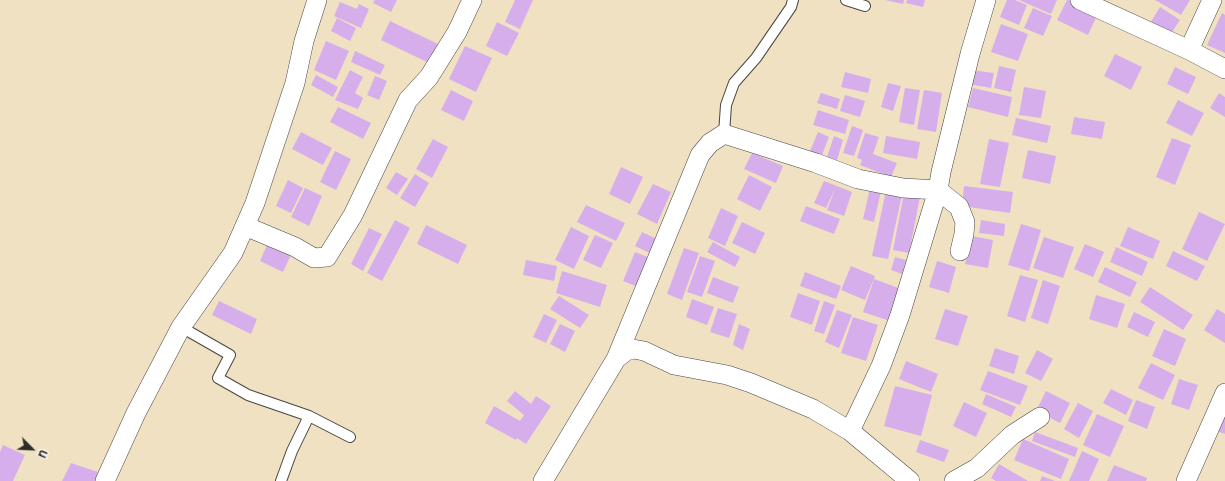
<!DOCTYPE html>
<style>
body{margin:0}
#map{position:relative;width:1225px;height:481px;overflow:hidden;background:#f0e1c2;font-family:Mali,sans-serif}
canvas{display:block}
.north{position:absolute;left:12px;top:429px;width:40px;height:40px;-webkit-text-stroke:3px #f7f3e8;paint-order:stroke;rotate:114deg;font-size:11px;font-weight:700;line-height:16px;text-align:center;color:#2b2b2b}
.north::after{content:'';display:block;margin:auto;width:14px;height:18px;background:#2b2b2b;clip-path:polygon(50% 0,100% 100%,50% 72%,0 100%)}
</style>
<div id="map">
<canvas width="1225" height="481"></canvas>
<div class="north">U</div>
</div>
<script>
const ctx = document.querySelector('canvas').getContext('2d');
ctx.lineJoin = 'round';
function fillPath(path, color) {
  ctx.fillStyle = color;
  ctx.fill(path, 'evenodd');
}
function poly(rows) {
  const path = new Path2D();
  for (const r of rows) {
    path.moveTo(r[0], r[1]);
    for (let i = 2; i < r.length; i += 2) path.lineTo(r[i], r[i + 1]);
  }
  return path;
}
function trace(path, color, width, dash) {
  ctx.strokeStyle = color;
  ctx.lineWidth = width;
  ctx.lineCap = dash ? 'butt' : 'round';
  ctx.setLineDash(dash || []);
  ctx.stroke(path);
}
const building = poly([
 [375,0,397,0,391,12,373,3],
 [515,0,533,0,520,29,505,22],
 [885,0,904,0,903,4],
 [907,0,925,0,923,7,906,3],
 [1007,0,1015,0,1027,5,1019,25,1000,17],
 [1019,0,1057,0,1051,14],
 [1067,0,1076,0,1099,11,1088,35,1057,20],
 [1155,0,1190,0,1181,15],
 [340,2,357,9,359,4,369,9,361,28,334,16],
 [1160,7,1180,20,1168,38,1149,25],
 [1033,8,1052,16,1043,36,1024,28],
 [1222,13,1225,15,1225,53,1207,45],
 [337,18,356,28,350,41,331,31],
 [390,21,438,44,429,63,381,40],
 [497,22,519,33,507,56,486,46],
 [1001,24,1028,34,1018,61,991,52],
 [326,41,349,51,336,80,314,70],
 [465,46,492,58,476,92,449,79],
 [355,51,385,65,380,75,351,62],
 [1115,54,1142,67,1131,90,1104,76],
 [999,66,1016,70,1011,92,994,88],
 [1175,67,1196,77,1188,94,1167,84],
 [350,70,363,77,355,93,363,98,358,109,335,100],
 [971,70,994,73,991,88,968,84],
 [845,72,871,79,868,93,841,87],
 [316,75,338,87,333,97,311,85],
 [375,76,387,81,379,100,367,95],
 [888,83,901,86,893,111,881,107],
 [1024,87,1046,91,1041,118,1019,115],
 [905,88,920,90,914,125,899,122],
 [973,88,1012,97,1008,117,968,107],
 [451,90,473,101,464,121,441,110],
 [924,90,942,93,936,132,917,129],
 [821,93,840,99,837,109,817,103],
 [1219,93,1225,97,1225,117,1210,108],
 [845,95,865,101,860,117,840,111],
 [1178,100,1204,113,1192,136,1166,123],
 [338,107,371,123,363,139,330,122],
 [818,110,849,120,845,134,813,125],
 [1074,117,1105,122,1102,139,1071,134],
 [1016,118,1051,126,1047,143,1012,135],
 [852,126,863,130,854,156,843,153],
 [301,132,332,148,323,165,292,149],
 [818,132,829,137,822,155,810,151],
 [865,133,879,137,873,154,897,163,891,177,860,165,862,160,857,158],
 [834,136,843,140,837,160,827,157],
 [886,136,920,142,917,159,883,153],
 [1172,138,1191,145,1175,185,1156,177],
 [433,139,448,147,432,178,416,169],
 [989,139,1009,143,1000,187,980,184],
 [1028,150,1056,156,1050,184,1022,178],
 [335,151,351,159,336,190,320,182],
 [752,153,783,166,776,183,744,169],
 [621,167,643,177,630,204,609,194],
 [396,172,408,179,397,195,386,188],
 [415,174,429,183,415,207,400,198],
 [749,175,772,187,760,211,737,199],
 [288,180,303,188,291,213,276,206],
 [824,181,852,192,844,216,827,210,835,189,826,208,814,203],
 [653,184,671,192,657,224,637,214],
 [964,186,1013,192,1010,213,962,206],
 [305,188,322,196,309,226,291,217],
 [870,188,881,191,874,222,863,219],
 [886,191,902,195,888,259,872,256],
 [904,193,920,197,909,253,893,250],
 [586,205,625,223,616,241,577,222],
 [806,206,840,219,834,234,800,221],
 [721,208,738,216,725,246,708,238],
 [1199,212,1225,224,1207,261,1182,249],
 [395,220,410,228,382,281,367,273],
 [981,220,1005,224,1004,236,979,233],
 [742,222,765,233,755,254,732,243],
 [1021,224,1041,230,1029,271,1008,265],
 [426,225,467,245,458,264,417,244],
 [571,227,589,236,574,269,555,260],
 [1128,227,1160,241,1153,259,1120,246],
 [369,228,382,234,363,271,351,264],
 [642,232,663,242,656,256,635,246],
 [595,235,613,243,601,268,583,260],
 [971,236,993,240,988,268,965,264],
 [1044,237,1074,247,1063,278,1033,268],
 [270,238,294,248,283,272,260,261],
 [713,242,740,257,735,267,707,252],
 [1085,244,1104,252,1093,277,1074,269],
 [1116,247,1148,262,1142,276,1110,262],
 [684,248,699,253,682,300,667,294],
 [1173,251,1205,266,1197,281,1166,266],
 [635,252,655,260,643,289,623,281],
 [700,256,715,261,702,297,687,292],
 [895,257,906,260,902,274,891,270],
 [526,260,557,266,554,281,523,275],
 [937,261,956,267,949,293,929,287],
 [851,266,875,276,865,300,841,290],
 [1105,267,1137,282,1130,297,1098,282],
 [562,271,607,285,600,307,556,293],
 [805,272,841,286,836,299,800,286],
 [1020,275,1038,280,1025,322,1007,316],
 [713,277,739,287,733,303,707,293],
 [874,279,904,290,893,322,863,312],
 [1043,280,1060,286,1048,324,1031,318],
 [1150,287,1193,315,1183,330,1140,302],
 [798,293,820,301,812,325,790,317],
 [1096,295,1125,304,1117,328,1089,319],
 [559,296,589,315,580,328,550,309],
 [692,299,714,307,707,325,686,317],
 [219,301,257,319,251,334,212,315],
 [824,301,835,305,824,334,814,331],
 [718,308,737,314,729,338,710,332],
 [945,309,968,316,958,346,935,339],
 [1217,309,1225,314,1225,343,1204,330],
 [837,310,852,315,839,348,825,342],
 [1134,312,1155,322,1148,337,1127,327],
 [544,314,557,320,546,343,533,337],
 [853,317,878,325,866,361,841,353],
 [560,324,575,331,565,352,550,344],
 [739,324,750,329,743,350,733,345],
 [1164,329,1186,339,1175,366,1152,356],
 [995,348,1019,356,1014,374,989,366],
 [1037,350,1053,359,1041,381,1025,373],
 [906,361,938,374,931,392,899,379],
 [1151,363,1175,375,1163,400,1138,388],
 [988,371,1028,386,1020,405,980,390],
 [1179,379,1198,385,1189,410,1171,404],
 [895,386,932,395,921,436,884,426],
 [1111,389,1133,400,1126,415,1103,403],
 [515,391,531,404,536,396,551,406,526,444,517,438,516,440,485,423,494,406,520,421,524,415,507,401],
 [1046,391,1070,403,1060,423,1036,411],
 [986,394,1016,407,1011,417,982,404],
 [1136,400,1155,407,1147,429,1128,421],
 [964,402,987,413,976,437,953,426],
 [1078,403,1093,411,1079,438,1064,429],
 [1225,409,1225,434,1214,430],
 [1097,414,1124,426,1110,457,1083,445],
 [1035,432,1078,448,1075,457,1032,441],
 [1023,439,1069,459,1061,479,1014,460],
 [920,440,949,450,944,462,916,452],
 [3,445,25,455,13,481,0,481,0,452],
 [1082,451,1099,459,1089,481,1069,481],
 [71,463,98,472,95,481,62,481],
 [999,464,1028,481,996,481,991,478],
 [1114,465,1147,478,1146,481,1107,481],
 [1042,476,1055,481,1040,481]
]);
const lane = poly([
 [846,0,865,6],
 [724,134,726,105,734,83,756,58,791,7,793,0],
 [181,327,230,355,218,378,248,395,309,416,350,437],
 [281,481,292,451,309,416]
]);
const street = poly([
 [1080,0,1189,50,1225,69],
 [1189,50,1212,0],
 [245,226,295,247,314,258,327,257,353,215,408,100,429,77,457,32,472,0],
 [616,359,700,155,710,143,724,134,816,163,858,179,903,188,938,190,959,207,965,222,964,234,960,251],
 [850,431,881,366,900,315,938,190,941,172,970,54,986,0],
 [105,481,136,413,181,327,233,253,255,203,295,83,304,41,317,0],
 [543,481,616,359,626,351,633,349,644,351,674,365,727,375,751,383,813,409,850,431,910,481],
 [954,481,977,468,1012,435,1040,417],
 [1186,481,1225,393]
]);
fillPath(building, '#d7aeec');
trace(lane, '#494642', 12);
trace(street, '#494642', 20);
trace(lane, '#fff', 10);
trace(street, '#fff', 19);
</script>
